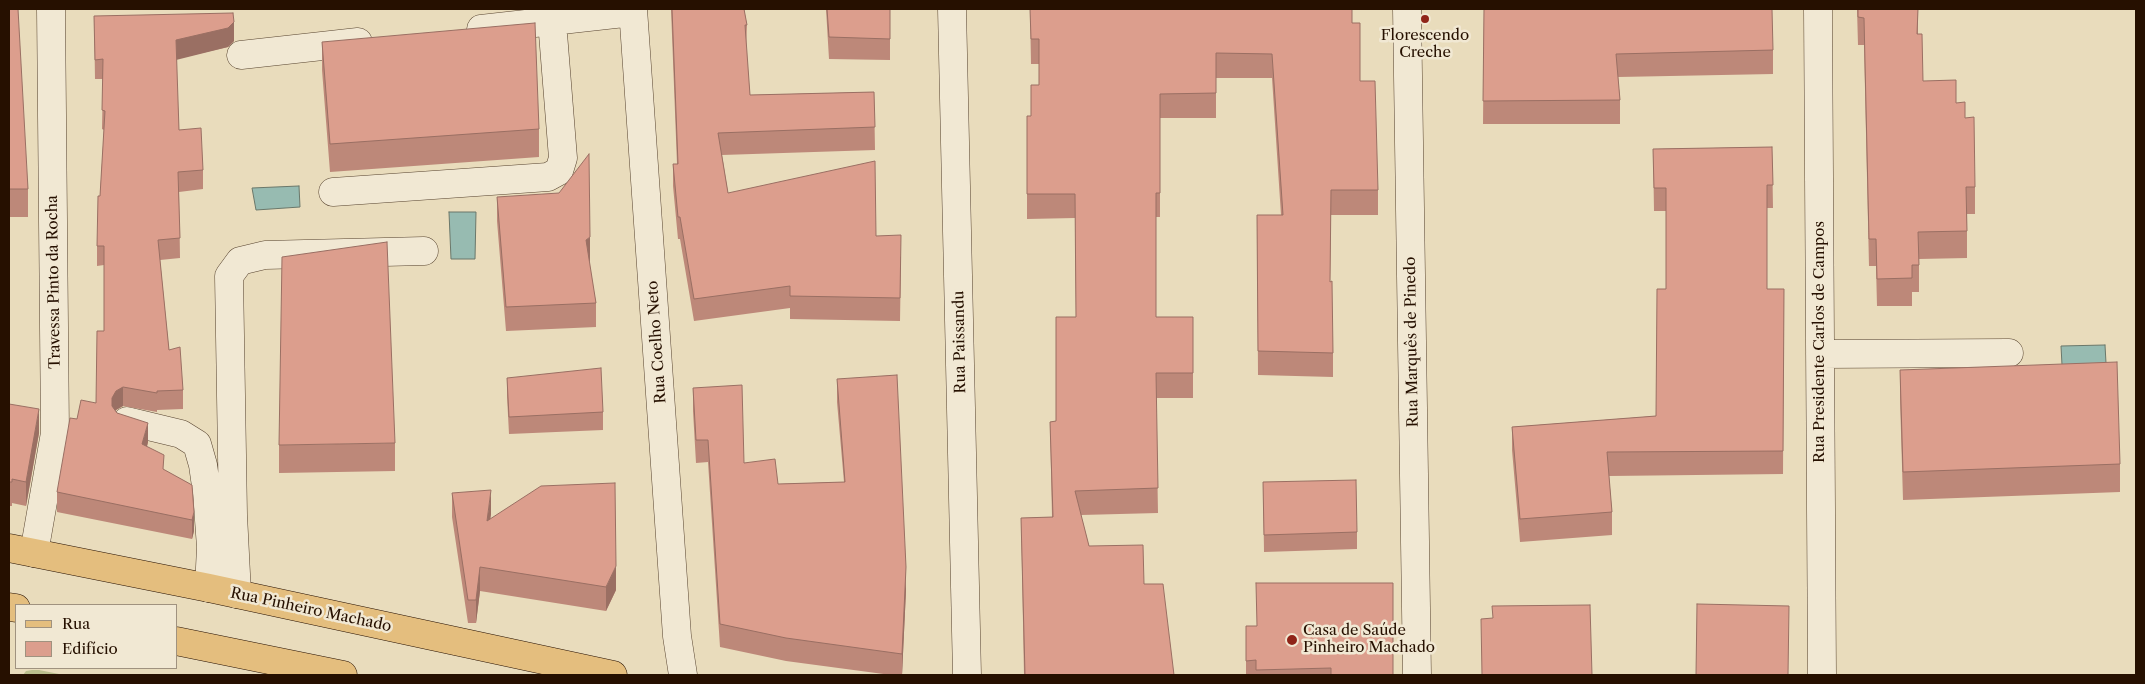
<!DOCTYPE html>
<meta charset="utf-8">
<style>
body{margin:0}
#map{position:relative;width:2145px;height:684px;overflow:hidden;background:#e9dcbc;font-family:"Libre Caslon Text",serif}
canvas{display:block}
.frame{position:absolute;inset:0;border:10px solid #261000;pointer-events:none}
.legend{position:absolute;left:15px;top:604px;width:162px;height:65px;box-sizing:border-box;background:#f1e8d3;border:1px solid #a0927f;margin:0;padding:6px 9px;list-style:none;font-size:15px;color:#261000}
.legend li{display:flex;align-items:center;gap:10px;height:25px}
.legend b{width:25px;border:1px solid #a0927f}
</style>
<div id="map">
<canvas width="2145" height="684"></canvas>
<div class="frame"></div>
<ul class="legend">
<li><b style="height:6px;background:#e4be7e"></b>Rua</li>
<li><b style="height:14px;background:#dc9e8d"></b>Edifício</li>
</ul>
</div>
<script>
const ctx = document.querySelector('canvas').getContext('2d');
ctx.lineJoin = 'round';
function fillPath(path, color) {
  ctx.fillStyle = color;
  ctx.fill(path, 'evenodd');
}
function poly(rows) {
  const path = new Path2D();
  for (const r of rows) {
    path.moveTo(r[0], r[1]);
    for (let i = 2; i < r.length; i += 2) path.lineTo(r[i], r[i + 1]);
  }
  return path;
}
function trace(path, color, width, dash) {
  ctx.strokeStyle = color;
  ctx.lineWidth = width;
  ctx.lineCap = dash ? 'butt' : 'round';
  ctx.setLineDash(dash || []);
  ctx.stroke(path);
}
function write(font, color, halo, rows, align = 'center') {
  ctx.font = font + ' "Libre Caslon Text",serif';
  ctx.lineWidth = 5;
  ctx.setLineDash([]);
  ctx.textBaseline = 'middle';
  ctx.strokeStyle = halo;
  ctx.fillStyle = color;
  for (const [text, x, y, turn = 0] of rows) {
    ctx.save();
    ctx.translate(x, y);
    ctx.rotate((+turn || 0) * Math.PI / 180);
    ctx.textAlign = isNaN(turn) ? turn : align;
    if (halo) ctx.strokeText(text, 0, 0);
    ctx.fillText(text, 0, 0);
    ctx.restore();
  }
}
const green = poly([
 [32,670,39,670,64,675,23,675,26,671]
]);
const water = poly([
 [299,186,300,207,256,210,252,188,299,186],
 [449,212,476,212,475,259,451,259,449,212],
 [2105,345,2106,363,2062,365,2061,346,2105,345]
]);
const minor = poly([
 [633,9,677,636,683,675],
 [952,9,967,675],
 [1407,9,1417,675],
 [1818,9,1822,675],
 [481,29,633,12],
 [241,55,358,42],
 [333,192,548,177,559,171,563,158,552,21],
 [1820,354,2009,353],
 [127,421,181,434,197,444,203,465,207,493,211,547,209,588],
 [34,553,55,433,51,9],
 [237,594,233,515,229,276,240,261,265,255,424,251]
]);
const major = poly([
 [9,548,209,588,613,675],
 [9,607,16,608],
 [176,641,343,675]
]);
const wall = poly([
 [9,9,28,189,28,217,9,217],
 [671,9,744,9,747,25,746,47,750,95,874,92,875,150,722,155,728,193,876,236,901,257,900,321,790,319,790,308,694,321,680,239,678,239,673,186,673,164,677,164],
 [826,9,890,9,890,60,829,59],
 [1030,9,1352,23,1360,81,1378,190,1378,215,1331,215,1330,281,1333,353,1333,377,1258,375,1257,215,1281,215,1272,78,1216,78,1216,118,1160,118,1160,217,1156,217,1156,317,1193,317,1193,398,1156,398,1158,513,1081,515,1089,546,1144,584,1174,675,1024,675,1021,518,1052,517,1050,422,1056,421,1076,317,1075,218,1027,219,1027,116,1031,116,1039,85,1039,64,1031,64],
 [1484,9,1773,50,1773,74,1618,77,1620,100,1620,124,1483,124],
 [1857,9,1918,9,1918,34,1923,81,1956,103,1965,118,1975,187,1975,214,1967,214,1967,258,1919,259,1919,292,1912,292,1912,306,1877,306,1876,266,1869,266,1864,45,1858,45],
 [94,16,234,41,228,47,176,59,179,130,203,170,203,189,179,192,180,258,160,260,169,350,183,390,183,409,157,410,157,412,123,406,116,410,115,411,148,442,147,447,164,470,192,485,194,531,192,539,57,512,57,492,77,419,96,403,104,331,104,265,97,266,97,246,104,130,102,129,103,79,95,79],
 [322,42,539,129,539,157,330,172,322,70],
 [1772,147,1773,208,1767,208,1767,289,1784,289,1783,474,1609,476,1612,512,1612,535,1520,542,1512,450,1512,427,1656,416,1666,289,1666,211,1654,211,1653,149],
 [497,197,590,261,589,262,596,303,596,327,506,331,497,221],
 [1900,370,2120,464,2120,492,1903,500,1900,398],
 [507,378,603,412,603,430,509,434,507,396],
 [837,379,906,590,902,675,891,675,786,661,720,647,708,462,696,463,693,411,693,388,744,463,778,484,844,482,837,402],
 [9,404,39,433,26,506,12,503,12,506,9,506],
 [395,443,395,471,279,473,279,445],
 [1263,482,1357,532,1357,549,1264,552],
 [452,493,491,514,490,519,616,590,606,611,480,591,476,623,468,623,452,517],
 [1246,626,1393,675,1246,675]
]);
const shadedWall = poly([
 [234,22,234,41,228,47,176,60,176,40],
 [590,237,590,261,586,263,586,240],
 [123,387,123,406,116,410,112,418,112,398,116,391],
 [39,409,39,433,26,506,26,482],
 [148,423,148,442,142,464,142,444],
 [491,490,491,514,487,545,487,521],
 [194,512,194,531,192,539,192,520],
 [616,566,616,590,606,611,606,587],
 [480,567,480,591,476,623,476,600],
 [906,567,906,590,902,675,902,654]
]);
const building = poly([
 [9,9,18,9,28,189,9,189,9,9],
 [672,9,744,9,747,25,745,25,750,95,874,92,875,127,718,133,728,193,875,161,876,236,901,235,900,298,790,296,790,286,694,299,680,217,678,217,673,164,678,164,672,9],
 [827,9,890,9,890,39,829,37,827,9],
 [1030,9,1352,9,1352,23,1360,23,1360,81,1375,81,1378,190,1331,190,1330,282,1332,281,1333,353,1258,351,1257,215,1283,215,1272,54,1216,53,1216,93,1160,94,1160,193,1156,193,1156,317,1193,317,1193,373,1156,373,1158,488,1075,491,1089,546,1143,545,1144,584,1163,584,1174,675,1025,675,1021,518,1053,517,1050,422,1056,421,1056,317,1076,317,1075,194,1027,194,1027,116,1031,116,1031,85,1039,85,1039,39,1031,39,1030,9],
 [1484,9,1772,9,1773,50,1616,54,1620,100,1483,101,1484,9],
 [1858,9,1918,9,1917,34,1922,34,1923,81,1956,80,1956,103,1965,102,1965,118,1974,117,1975,187,1966,187,1967,231,1918,232,1919,265,1912,265,1912,278,1877,279,1876,239,1869,239,1864,18,1858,17,1858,9],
 [233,13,234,22,228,28,176,40,179,130,201,128,203,170,178,172,180,238,158,240,169,350,180,347,183,390,157,391,157,393,123,387,116,391,112,398,112,406,117,413,148,423,142,444,164,455,163,469,192,485,194,512,192,520,57,492,70,418,77,419,81,400,96,403,97,331,104,331,104,246,97,246,98,196,100,196,105,111,102,110,103,59,95,60,94,16,233,13],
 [535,23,539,129,330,144,322,42,535,23],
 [1772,147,1773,185,1767,185,1767,289,1784,289,1783,451,1607,452,1612,512,1520,519,1512,427,1656,416,1657,289,1666,289,1666,188,1654,188,1653,149,1772,147],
 [589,154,590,237,586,240,596,303,506,307,497,197,559,193,589,154],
 [387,242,395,443,279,445,282,257,387,242],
 [2117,362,2120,464,1903,472,1900,370,2117,362],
 [601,368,603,412,509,417,507,378,601,368],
 [897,375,906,567,902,654,786,638,720,624,708,440,696,440,693,388,742,385,744,463,775,459,778,484,845,482,837,379,897,375],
 [9,404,39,409,26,482,12,479,12,482,9,482,9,404],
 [1356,480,1357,532,1264,535,1263,482,1356,480],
 [615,483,616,566,606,587,480,567,476,600,468,600,452,493,491,490,487,521,541,486,615,483],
 [1256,583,1393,583,1393,675,1331,675,1331,668,1256,670,1256,660,1246,661,1246,626,1257,626,1256,583],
 [1697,604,1789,606,1788,675,1696,675,1697,604],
 [1590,605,1592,675,1482,675,1481,619,1493,618,1492,606,1590,605]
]);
const markers = [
 [1425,19,5,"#8f2418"],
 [1292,640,6,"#8f2418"]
];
const poiNames = [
 ["Florescendo",1425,36],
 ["Creche",1425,53],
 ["Casa de Saúde",1303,631,"left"],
 ["Pinheiro Machado",1303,648,"left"]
];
const streetNames = [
 ["Travessa Pinto da Rocha",54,282,-91],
 ["Rua Coelho Neto",657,342,-94],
 ["Rua Paissandu",960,342,-91],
 ["Rua Marquês de Pinedo",1412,342,-91],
 ["Rua Presidente Carlos de Campos",1820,342,-90],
 ["Rua Pinheiro Machado",311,610,12]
];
fillPath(green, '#bbbf8d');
fillPath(water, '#97bbb1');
trace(water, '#6a776a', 1);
trace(minor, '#57432f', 29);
trace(major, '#261000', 29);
trace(minor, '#f1e8d3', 28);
trace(major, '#e4be7e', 28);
fillPath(wall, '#bd8879');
fillPath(shadedWall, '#9a6f63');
fillPath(building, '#dc9e8d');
trace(building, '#9a6f63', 1);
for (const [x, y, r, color] of markers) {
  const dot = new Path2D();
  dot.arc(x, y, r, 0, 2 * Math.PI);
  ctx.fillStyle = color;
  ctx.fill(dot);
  trace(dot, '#f1e8d3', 2);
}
write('15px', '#261000', '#f1e8d3', poiNames);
write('15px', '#261000', '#f1e8d3', streetNames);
</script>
